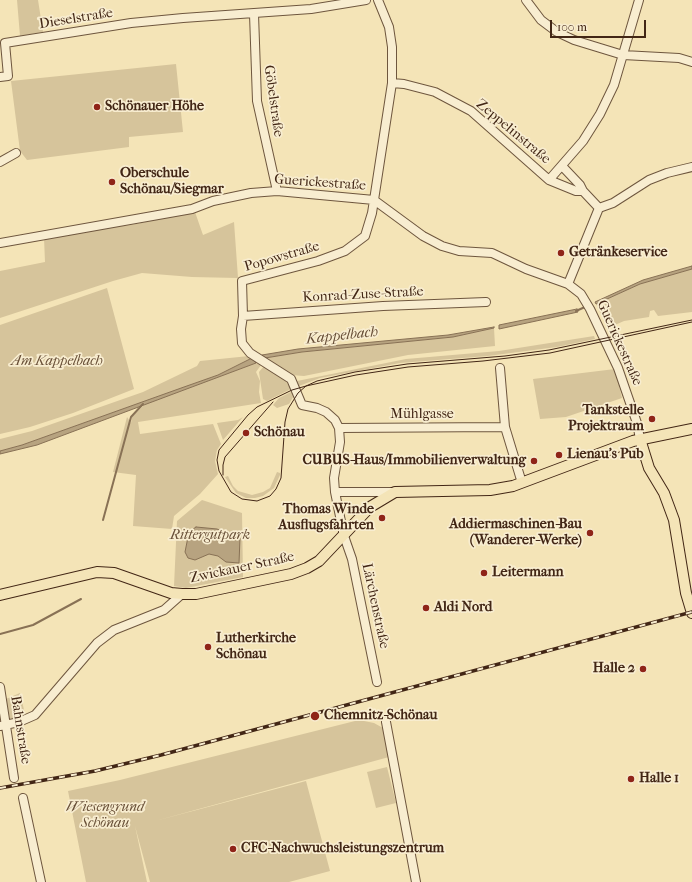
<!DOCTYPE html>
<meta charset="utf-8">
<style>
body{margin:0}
#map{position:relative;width:692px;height:882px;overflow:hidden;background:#f4e4b7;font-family:"IM FELL French Canon",serif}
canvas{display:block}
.scale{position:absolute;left:550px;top:20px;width:96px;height:18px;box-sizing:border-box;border:2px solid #422615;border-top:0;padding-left:5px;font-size:12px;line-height:14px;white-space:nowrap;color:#422615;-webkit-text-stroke:3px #f8edd0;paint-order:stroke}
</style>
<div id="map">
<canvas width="692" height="882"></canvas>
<div class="scale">100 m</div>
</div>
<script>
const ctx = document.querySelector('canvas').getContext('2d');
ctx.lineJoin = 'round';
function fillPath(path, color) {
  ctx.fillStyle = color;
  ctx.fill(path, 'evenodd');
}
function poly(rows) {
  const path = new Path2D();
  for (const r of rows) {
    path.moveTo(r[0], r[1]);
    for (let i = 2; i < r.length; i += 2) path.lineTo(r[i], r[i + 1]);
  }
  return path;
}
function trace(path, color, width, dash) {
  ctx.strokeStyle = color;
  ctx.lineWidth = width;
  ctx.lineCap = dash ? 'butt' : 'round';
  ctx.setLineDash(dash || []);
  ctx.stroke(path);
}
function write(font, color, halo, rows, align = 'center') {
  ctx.font = font + ' "IM FELL French Canon",serif';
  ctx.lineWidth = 3.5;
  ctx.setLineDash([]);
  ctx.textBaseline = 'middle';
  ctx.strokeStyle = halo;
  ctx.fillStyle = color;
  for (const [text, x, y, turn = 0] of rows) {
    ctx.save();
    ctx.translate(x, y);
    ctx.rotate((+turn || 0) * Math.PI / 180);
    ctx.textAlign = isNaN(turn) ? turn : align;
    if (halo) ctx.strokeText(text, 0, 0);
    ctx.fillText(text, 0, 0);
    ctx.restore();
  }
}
const green = poly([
 [17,0,38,0,43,32,20,36],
 [176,64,183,132,129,137,129,147,27,160,20,151,11,81],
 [195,212,203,235,234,222,238,278,192,277,142,273,113,281,0,318,0,271,45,262,44,238,85,230,131,225],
 [692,269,692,312,658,316,654,310,650,311,649,317,624,321,608,328,596,304,640,284],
 [107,288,134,389,73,413,30,427,0,434,0,325],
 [494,328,495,346,408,355,304,376,291,375,265,358,302,352,453,337],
 [594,336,595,339,557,347,488,356,400,363,320,378,299,386,297,381,406,359,499,351],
 [249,356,252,358,218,375,22,445,0,451,0,439,32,431,143,392,197,366,200,361],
 [256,363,261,365,256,372,260,381,259,392,261,403,138,422,140,434,213,424,221,444,217,450,215,461,218,474,200,494,174,516,172,529,133,526,136,475,113,472,127,417,131,423,132,417,145,404],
 [264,366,286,381,291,389,267,401,263,399,259,372],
 [615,369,622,398,566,417,540,419,533,379],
 [293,391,295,394,289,404,277,408,273,405,279,398],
 [243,417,223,440,217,423,238,420],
 [277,472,280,473,280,475,274,488,263,496,255,498,246,498,236,493,225,477,228,476,233,486,238,491,252,495,263,492,270,488],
 [202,500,242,513,243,577,186,588,174,586,177,521],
 [20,693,25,714,10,719,6,699],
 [359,720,374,723,383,728,389,757,155,821,306,781,330,871,289,882,150,882,135,826,147,882,86,882,68,791,120,780],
 [387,767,396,803,376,808,367,772]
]);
const water = poly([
 [692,266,692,269,640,284,596,304,595,302,643,280,692,266],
 [577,309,578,312,499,329,499,325,577,309],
 [494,327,494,328,453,337,302,352,265,358,262,355,298,349,448,335,494,327],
 [252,358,256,363,37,445,0,454,0,451,22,445,184,387,218,375,252,358],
 [196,527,217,529,240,538,239,563,226,562,218,556,209,554,195,560,188,558,185,552,189,532,196,527]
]);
const stream = poly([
 [576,311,585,307],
 [103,520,131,417,143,404],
 [0,634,33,625,81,599]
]);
const minor = poly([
 [526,0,541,20,557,32,574,40,623,55,679,58,692,62],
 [254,14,257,101,277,191],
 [0,77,8,76,5,43,131,23,183,18,311,9,366,0],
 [392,83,404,84,435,92,471,111,549,180,576,191,583,191,599,208],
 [0,162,16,153],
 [562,166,580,185,583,191],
 [549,180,583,141,600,114,614,85,639,0],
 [0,243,192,209,213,201,251,193,277,191,374,200,423,236,442,246,459,251,492,253,526,269,568,284,581,294,590,309,618,368,637,423,640,439],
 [568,284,599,208,613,203,649,180,667,173,692,167],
 [243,316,383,306,486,302],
 [500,368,505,427,522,483],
 [339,428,505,427],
 [335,492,394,492],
 [377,682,352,559,344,536,335,492,334,478,340,442,339,428,335,420,326,412,317,408,302,405,291,379,250,353,242,343,241,329,243,316,242,281,318,261,345,251,365,236,372,213,392,83,392,47,389,27,378,0],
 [0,687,14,778],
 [386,722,416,882],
 [0,726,19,722,35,715,97,643,114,630,164,610,182,594],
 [23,798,41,882]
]);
const major = poly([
 [640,439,649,468,664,493,674,520,686,593,692,613],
 [0,595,97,572,114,573,171,593,182,594,196,594,291,574,307,568,319,561,370,507,395,492,490,490,513,486,633,441,692,429]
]);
const tram = poly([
 [692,320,549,350,505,356,407,364,355,372,317,381,306,386,298,393,288,409,285,422,281,478,276,489,270,496,257,501,242,499,231,492,219,471,217,460,219,450,248,415,257,407,292,390,306,386,356,375,408,367,483,361,550,353,692,322],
 [223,475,223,465,225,457,273,402]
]);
const rail = poly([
 [0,788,95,771,161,755,692,612]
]);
const markers = [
 [97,107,4,"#8f2418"],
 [112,182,4,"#8f2418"],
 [561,253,4,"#8f2418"],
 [652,419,4,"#8f2418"],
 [246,433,4,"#8f2418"],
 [559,455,4,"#8f2418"],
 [534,461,4,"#8f2418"],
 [382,518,4,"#8f2418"],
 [590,533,4,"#8f2418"],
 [484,573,4,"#8f2418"],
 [426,608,4,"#8f2418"],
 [208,647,4,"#8f2418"],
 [643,669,4,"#8f2418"],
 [315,716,5,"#8f2418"],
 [631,779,4,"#8f2418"],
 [233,849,4,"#8f2418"]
];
const streetNames = [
 ["Dieselstraße",76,19,-9],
 ["Göbelstraße",273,101,82],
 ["Zeppelinstraße",513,132,40],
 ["Guerickestraße",320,183,4],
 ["Popowstraße",282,257,-16],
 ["Konrad-Zuse-Straße",363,295,-3],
 ["Guerickestraße",619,343,66],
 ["Mühlgasse",422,415],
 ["Zwickauer Straße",242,568,-12],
 ["Lärchenstraße",375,606,78],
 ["Bahnstraße",20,730,81]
];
const poiNames = [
 ["Schönauer Höhe",105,107],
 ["Oberschule",120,174],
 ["Schönau/Siegmar",120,190],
 ["Getränkeservice",569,253],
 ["Tankstelle",644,411,"right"],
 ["Projektraum",644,427,"right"],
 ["Schönau",254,433],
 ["Lienau's Pub",567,455],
 ["CUBUS-Haus/Immobilienverwaltung",526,461,"right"],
 ["Thomas Winde",374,510,"right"],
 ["Ausflugsfahrten",374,526,"right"],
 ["Addiermaschinen-Bau",582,525,"right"],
 ["(Wanderer-Werke)",582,541,"right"],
 ["Leitermann",492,573],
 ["Aldi Nord",434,608],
 ["Lutherkirche",216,639],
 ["Schönau",216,655],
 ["Halle 2",635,669,"right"],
 ["Chemnitz-Schönau",324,716],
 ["Halle 1",639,779],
 ["CFC-Nachwuchsleistungszentrum",241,849]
];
const parkNames = [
 ["Am Kappelbach",57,362],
 ["Rittergutpark",210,536],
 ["Wiesengrund",105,808],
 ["Schönau",105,824]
];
const waterNames = [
 ["Kappelbach",342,336,-6]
];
fillPath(green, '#d6c49b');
fillPath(water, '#b7a380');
trace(water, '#887155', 1);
trace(stream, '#887155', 2);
trace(minor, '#6e563e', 10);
trace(major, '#422615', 12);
trace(minor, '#f8edd0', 8);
trace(major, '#f4e4b7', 10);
trace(tram, '#422615', 1);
trace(rail, '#422615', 3.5);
trace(rail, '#f8edd0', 2, [6]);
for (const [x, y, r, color] of markers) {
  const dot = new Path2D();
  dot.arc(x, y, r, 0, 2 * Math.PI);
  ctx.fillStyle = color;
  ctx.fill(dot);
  trace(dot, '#f8edd0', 1.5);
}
write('14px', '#422615', '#f8edd0', streetNames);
write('bold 14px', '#422615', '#f8edd0', poiNames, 'left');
write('italic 14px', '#674e36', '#f8edd0', parkNames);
write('italic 15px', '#654c35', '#f8edd0', waterNames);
</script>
